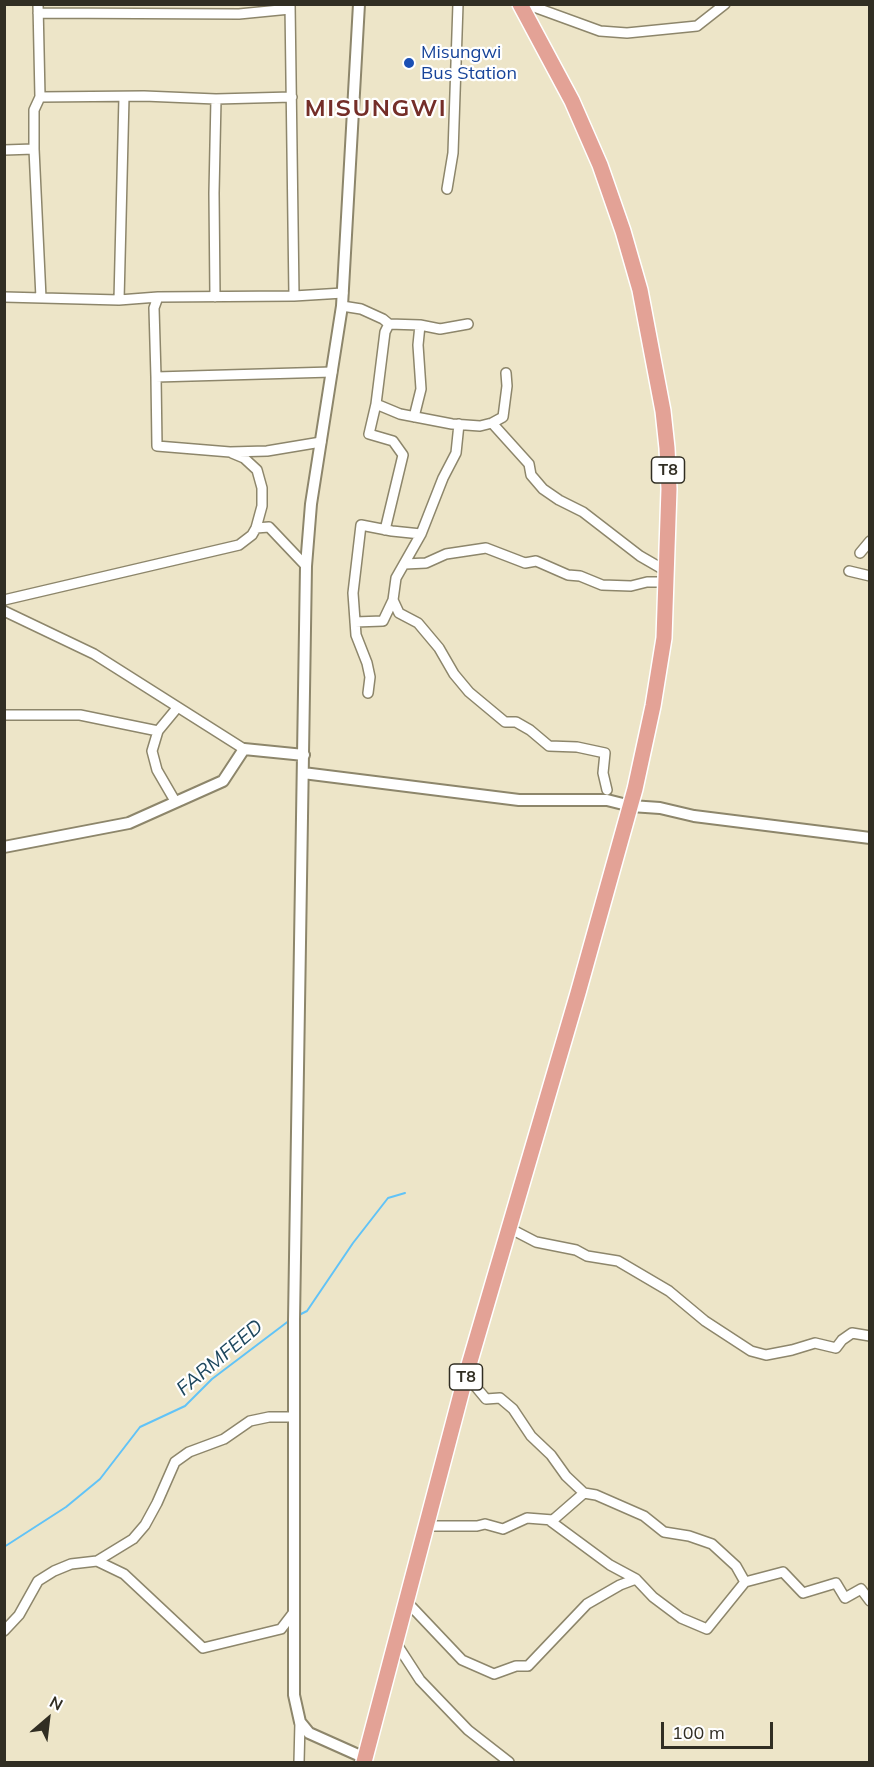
<!DOCTYPE html>
<style>
body{margin:0}
#map{position:relative;width:874px;height:1767px;overflow:hidden;background:#ede5c8;font-family:Mulish,sans-serif}
canvas{display:block}
.frame{position:absolute;inset:0;border:6px solid #312e23;pointer-events:none}
.north{position:absolute;left:18px;top:1689px;width:60px;height:60px;-webkit-text-stroke:4px #fff;paint-order:stroke;rotate:28deg;font-size:16px;font-weight:700;line-height:24px;text-align:center;color:#312e23}
.north::after{content:'';display:block;margin:auto;width:21px;height:27px;background:#312e23;clip-path:polygon(50% 0,100% 100%,50% 72%,0 100%)}
.scale{position:absolute;left:661px;top:1722px;width:112px;height:27px;box-sizing:border-box;border:3px solid #312e23;border-top:0;padding-left:8px;font-size:18px;line-height:21px;white-space:nowrap;color:#312e23;-webkit-text-stroke:4px #fff;paint-order:stroke}
</style>
<div id="map">
<canvas width="874" height="1767"></canvas>
<div class="frame"></div>
<div class="north">N</div>
<div class="scale">100 m</div>
</div>
<script>
const ctx = document.querySelector('canvas').getContext('2d');
ctx.lineJoin = 'round';
function poly(rows) {
  const path = new Path2D();
  for (const r of rows) {
    path.moveTo(r[0], r[1]);
    for (let i = 2; i < r.length; i += 2) path.lineTo(r[i], r[i + 1]);
  }
  return path;
}
function trace(path, color, width, dash) {
  ctx.strokeStyle = color;
  ctx.lineWidth = width;
  ctx.lineCap = dash ? 'butt' : 'round';
  ctx.setLineDash(dash || []);
  ctx.stroke(path);
}
function write(font, color, halo, rows, align = 'center') {
  ctx.font = font + ' Mulish,sans-serif';
  ctx.lineWidth = 4.5;
  ctx.setLineDash([]);
  ctx.textBaseline = 'middle';
  ctx.strokeStyle = halo;
  ctx.fillStyle = color;
  for (const [text, x, y, turn = 0] of rows) {
    ctx.save();
    ctx.translate(x, y);
    ctx.rotate((+turn || 0) * Math.PI / 180);
    ctx.textAlign = isNaN(turn) ? turn : align;
    if (halo) ctx.strokeText(text, 0, 0);
    ctx.fillText(text, 0, 0);
    ctx.restore();
  }
}
const stream = poly([
 [297,1316,307,1311,353,1243,388,1198,405,1193],
 [4,1547,66,1507,100,1479,140,1427,185,1406,212,1379,290,1320]
]);
const minor = poly([
 [38,4,40,97,34,110,34,149,41,298],
 [290,4,294,296],
 [526,4,600,31,627,33,697,26,725,4],
 [38,13,239,14,290,9],
 [40,97,144,96,216,99,214,193,215,297],
 [216,99,292,97],
 [4,150,34,149],
 [447,189,453,153,458,4],
 [4,297,119,300,158,297,294,296,343,293],
 [158,297,154,308,156,377,332,372],
 [119,300,124,97],
 [342,306,361,309,383,319,389,324,420,325,440,329,468,324],
 [156,377,157,446,230,452,267,451,321,442],
 [376,404,400,414,452,424,480,426,492,423,503,417,507,386,506,373],
 [414,417,421,389,418,345,420,325],
 [492,423,529,464,531,475,543,489,559,500,583,512,640,556,666,571],
 [232,453,244,458,257,470,262,488,262,506,256,528],
 [385,530,403,455,393,441,369,434,376,404,385,332,389,324],
 [860,553,870,541],
 [405,564,426,563,446,554,486,548,525,563,536,561,568,575,580,576,602,585,631,586,647,582,666,582],
 [849,571,870,576],
 [4,600,239,545,252,535,256,528,269,527,306,566],
 [393,600,399,613,418,623,439,648,454,674,469,692,505,722,516,722,530,730,549,746,577,747,605,753,603,773,607,790],
 [4,611,94,654,244,749],
 [355,622,383,621,393,600,396,578,421,534,443,478,456,453,459,424],
 [368,693,370,677,367,663,356,635,353,593,361,525,392,531,421,534],
 [4,715,80,715,158,731,177,708],
 [158,731,152,751,157,770,175,801],
 [509,1228,536,1242,576,1250,587,1256,618,1261,669,1291,705,1321,751,1351,766,1355,792,1350,815,1343,836,1348,842,1340,852,1333,870,1336],
 [549,1520,610,1565,636,1579],
 [425,1526,477,1526,485,1524,503,1529,527,1518,553,1520,584,1493],
 [97,1561,133,1539,145,1525,157,1503,175,1462,189,1452,224,1439,250,1421,269,1417,294,1417],
 [745,1582,783,1572,803,1593,836,1583,845,1598,861,1589,870,1601],
 [407,1602,462,1660,494,1674,516,1666,528,1666,587,1604,620,1585,636,1579,653,1597,681,1618,707,1629,745,1582,736,1566,712,1544,689,1536,664,1532,644,1516,596,1495,584,1493,566,1476,551,1455,531,1436,513,1409,500,1398,486,1399,466,1375],
 [4,1631,19,1615,38,1581,54,1571,71,1564,97,1561,124,1574,203,1648,281,1629,294,1612],
 [396,1643,420,1680,468,1730,509,1762],
 [299,1762,300,1722]
]);
const tertiary = poly([
 [359,4,342,306,311,504,306,566,294,1320,294,1695,300,1722,309,1733,365,1758],
 [303,773,519,800,607,800,631,806,660,808,694,816,870,838],
 [4,847,129,823,223,781,244,749,304,755]
]);
const trunk = poly([
 [364,1762,466,1375,578,993,635,789,653,706,664,638,669,489,667,448,663,411,640,290,623,231,600,165,572,101,520,4]
]);
const markers = [
 [409,63,6,"#1a4fb4"]
];
const shields = [
 [668,470,33],
 [466,1377,33]
];
const shieldNames = [
 ["T8",668,470],
 ["T8",466,1377]
];
const transitNames = [
 ["Misungwi",421,53],
 ["Bus Station",421,74]
];
const waterNames = [
 ["FARMFEED",220,1358,-40]
];
const districtNames = [
 ["MISUNGWI",376,109]
];
trace(stream, '#61c3f7', 2);
trace(minor, '#8d866b', 12);
trace(tertiary, '#8d866b', 14);
trace(trunk, '#fff', 18);
trace(minor, '#fff', 9);
trace(tertiary, '#fff', 10);
trace(trunk, '#e3a296', 15);
for (const [x, y, r, color] of markers) {
  const dot = new Path2D();
  dot.arc(x, y, r, 0, 2 * Math.PI);
  ctx.fillStyle = color;
  ctx.fill(dot);
  trace(dot, '#fff', 2);
}
for (const [x, y, w] of shields) {
  const box = new Path2D();
  box.roundRect(x - w / 2, y - 13, w, 26, 4.5);
  ctx.fillStyle = '#fff';
  ctx.fill(box);
  trace(box, '#312e23', 1.5);
}
write('bold 16px', '#312e23', null, shieldNames);
write('18px', '#164399', '#fff', transitNames, 'left');
write('italic 20px', '#1e485e', '#fff', waterNames);
ctx.letterSpacing = '1.5px';
write('bold 24px', '#742e28', '#fff', districtNames);
ctx.letterSpacing = '0px';
</script>
